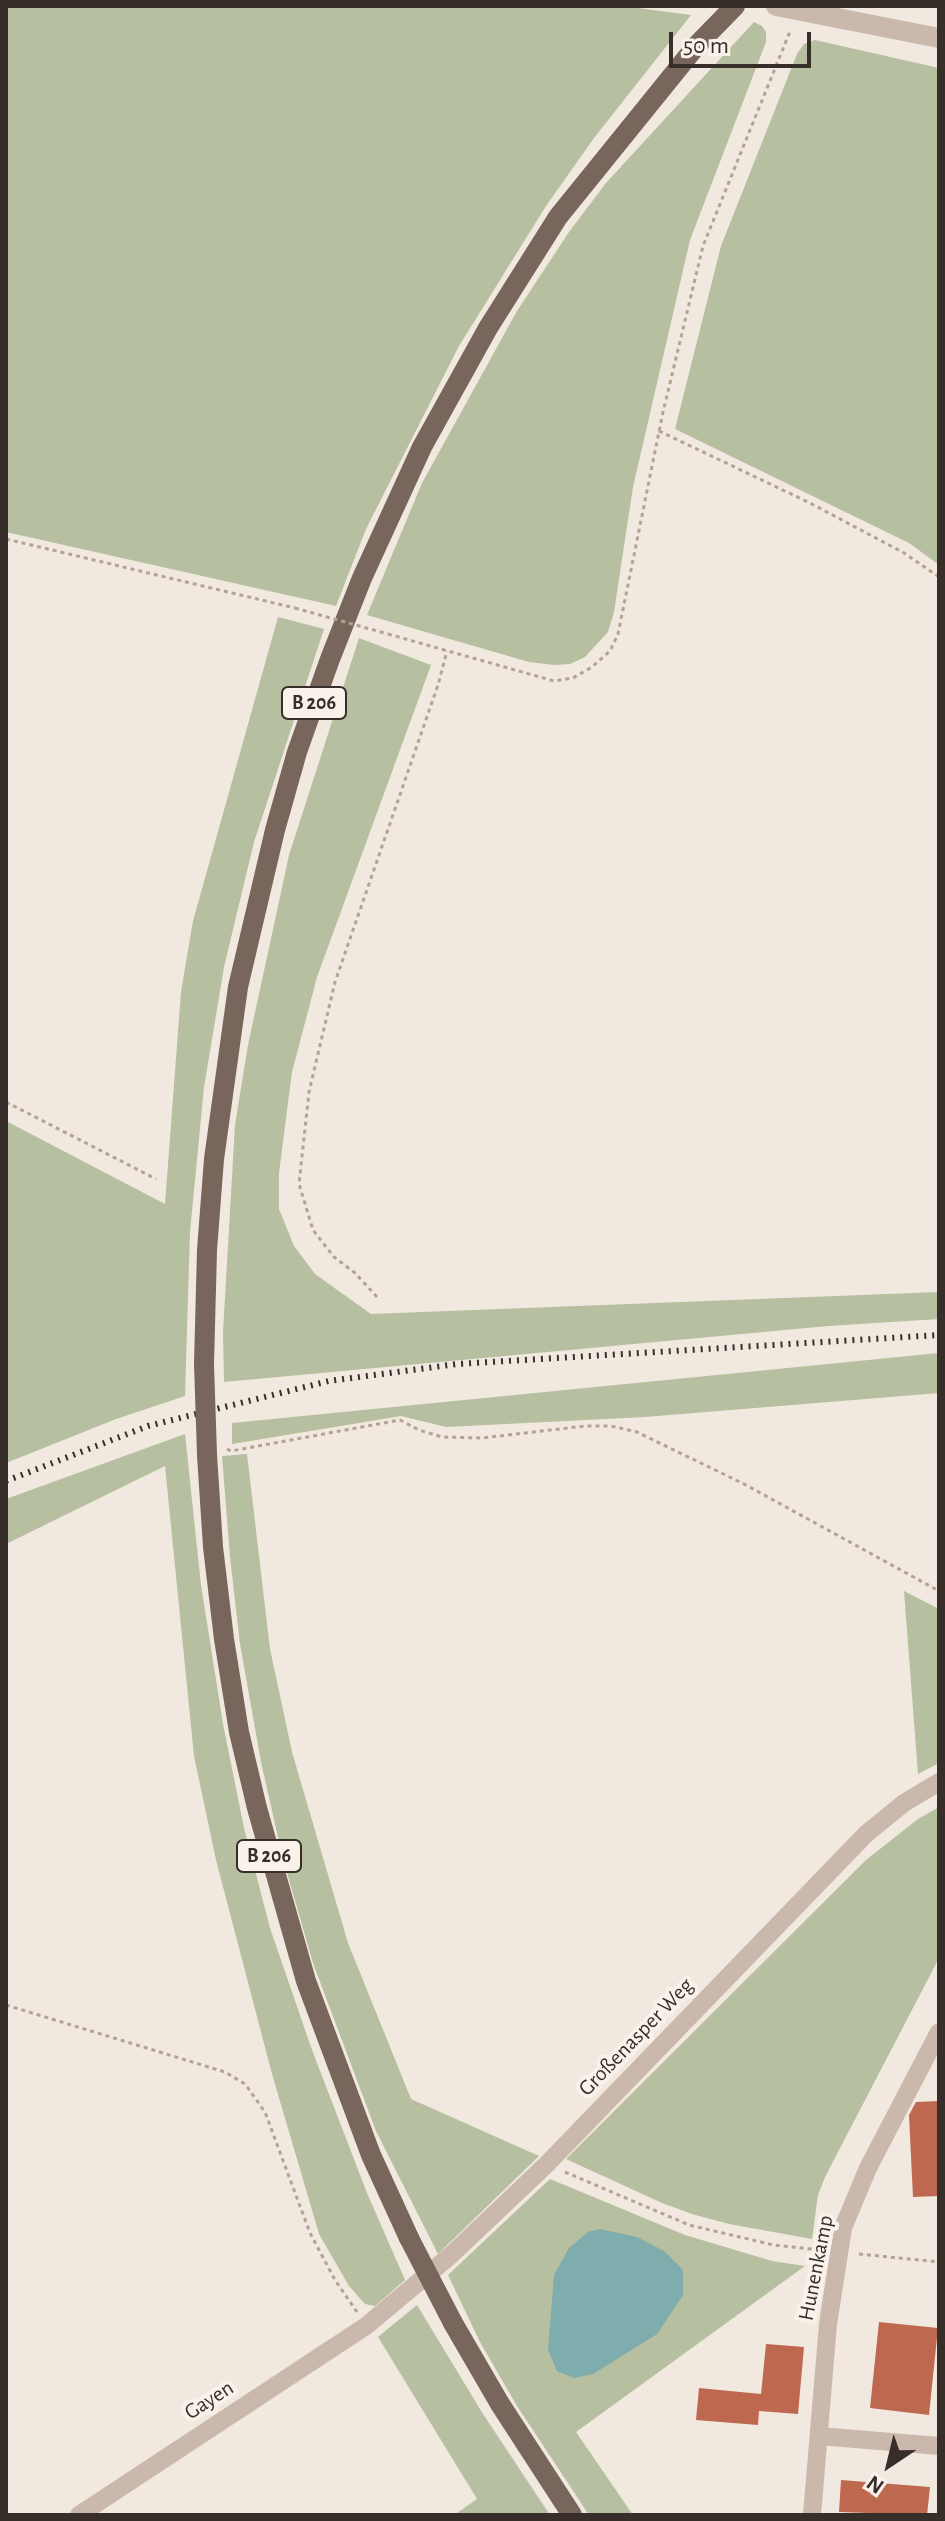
<!DOCTYPE html>
<meta charset="utf-8">
<style>
body{margin:0}
#map{position:relative;width:945px;height:2521px;overflow:hidden;background:#f1e8df;font-family:"Alegreya Sans",sans-serif}
canvas{display:block}
.frame{position:absolute;inset:0;border:8px solid #372e2a;pointer-events:none}
.north{position:absolute;left:849px;top:2425px;width:80px;height:80px;-webkit-text-stroke:6px #f9f2eb;paint-order:stroke;rotate:215deg;font-size:22px;font-weight:700;line-height:32px;text-align:center;color:#372e2a}
.north::after{content:'';display:block;margin:auto;width:28px;height:36px;background:#372e2a;clip-path:polygon(50% 0,100% 100%,50% 72%,0 100%)}
.scale{position:absolute;left:669px;top:32px;width:142px;height:36px;box-sizing:border-box;border:4px solid #372e2a;border-top:0;padding-left:10px;font-size:24px;line-height:28px;white-space:nowrap;color:#372e2a;-webkit-text-stroke:6px #f9f2eb;paint-order:stroke}
</style>
<div id="map">
<canvas width="945" height="2521"></canvas>
<div class="frame"></div>
<div class="north">N</div>
<div class="scale">50 m</div>
</div>
<script>
const ctx = document.querySelector('canvas').getContext('2d');
ctx.lineJoin = 'round';
function fillPath(path, color) {
  ctx.fillStyle = color;
  ctx.fill(path, 'evenodd');
}
function poly(rows) {
  const path = new Path2D();
  for (const r of rows) {
    path.moveTo(r[0], r[1]);
    for (let i = 2; i < r.length; i += 2) path.lineTo(r[i], r[i + 1]);
  }
  return path;
}
function trace(path, color, width, dash) {
  ctx.strokeStyle = color;
  ctx.lineWidth = width;
  ctx.lineCap = dash ? 'butt' : 'round';
  ctx.setLineDash(dash || []);
  ctx.stroke(path);
}
function write(font, color, halo, rows, align = 'center') {
  ctx.font = font + ' "Alegreya Sans",sans-serif';
  ctx.lineWidth = 8;
  ctx.setLineDash([]);
  ctx.textBaseline = 'middle';
  ctx.strokeStyle = halo;
  ctx.fillStyle = color;
  for (const [text, x, y, turn = 0] of rows) {
    ctx.save();
    ctx.translate(x, y);
    ctx.rotate((+turn || 0) * Math.PI / 180);
    ctx.textAlign = isNaN(turn) ? turn : align;
    if (halo) ctx.strokeText(text, 0, 0);
    ctx.fillText(text, 0, 0);
    ctx.restore();
  }
}
const green = poly([
 [6,6,622,6,691,15,594,138,546,206,459,346,366,529,336,606,6,532],
 [754,22,762,26,766,32,766,42,690,240,633,487,614,612,608,632,585,657,570,664,554,665,529,662,367,615,422,483,517,311,569,232,606,183],
 [815,40,939,68,939,565,909,543,675,429,721,246,797,54,804,44],
 [278,617,324,629,254,842,224,967,204,1087,190,1232,185,1396,116,1419,6,1463,6,1121,165,1204,181,992,193,921],
 [359,638,431,665,317,977,292,1072,279,1173,279,1209,294,1246,315,1274,371,1314,939,1292,939,1319,828,1326,224,1382,223,1332,235,1125,248,1045,289,855],
 [939,1353,939,1393,645,1417,446,1427,401,1416,232,1444,232,1423],
 [185,1434,201,1585,223,1724,244,1828,270,1928,312,2050,367,2193,405,2280,375,2306,365,2304,349,2286,319,2234,272,2074,216,1860,194,1756,165,1466,6,1544,6,1499],
 [247,1454,270,1649,292,1752,348,1943,411,2099,539,2156,438,2254,376,2131,313,1963,283,1859,261,1762,240,1644,230,1557,222,1456],
 [904,1591,939,1609,939,1763,918,1774],
 [939,1807,939,1958,825,2177,818,2195,812,2239,729,2224,692,2214,662,2203,566,2159,866,1860,918,1819],
 [550,2179,685,2235,772,2261,805,2266,576,2432,633,2515,589,2515,517,2406,480,2342,448,2275],
 [417,2305,483,2414,550,2515,454,2515,477,2499,378,2337]
]);
const water = poly([
 [600,2229,637,2237,664,2251,683,2270,683,2295,657,2334,593,2374,574,2378,557,2371,548,2350,554,2275,569,2248,588,2232]
]);
const building = poly([
 [939,2101,939,2196,913,2197,909,2115,916,2102],
 [879,2322,938,2328,929,2415,870,2408],
 [766,2344,804,2347,798,2414,759,2411,758,2425,696,2420,699,2388,761,2394],
 [841,2480,930,2487,927,2515,839,2512]
]);
const path = poly([
 [659,431,810,503,904,553,939,577],
 [6,539,295,608],
 [388,634,554,681,573,678,592,667,610,651,618,634,663,412,703,246,791,29],
 [6,1102,156,1179],
 [377,1297,355,1273,334,1257,313,1230,299,1184,309,1092,335,982,438,685,447,651],
 [227,1449,231,1451,400,1420,419,1430,442,1437,482,1438,585,1426,611,1426,637,1432,746,1485,939,1591],
 [6,2005,225,2072,245,2084,265,2112,310,2233,335,2280,357,2312],
 [565,2172,689,2225,774,2245,820,2250],
 [859,2254,939,2262]
]);
const minor = poly([
 [819,2436,939,2446],
 [79,2515,366,2326,451,2255,546,2165,866,1834,904,1803,939,1782],
 [812,2515,828,2324,843,2228,868,2168,939,2032]
]);
const tertiary = poly([
 [776,6,939,38]
]);
const primary = poly([
 [204,1364,207,1250,214,1159,238,987,275,830,297,752,330,659,362,578,422,447,488,328,558,217,697,45,735,6],
 [207,1455,213,1547,224,1639,239,1732,257,1808,306,1981,371,2155,409,2238],
 [453,2323,500,2404,572,2515]
]);
const rail = poly([
 [6,1481,148,1426,329,1381,457,1364,939,1335]
]);
const pathBridge = poly([
 [295,608,388,634]
]);
const primaryBridge = poly([
 [204,1364,207,1455],
 [409,2238,453,2323]
]);
const shields = [
 [314,703,64],
 [269,1856,64]
];
const shieldNames = [
 ["B 206",314,703],
 ["B 206",269,1856]
];
const streetNames = [
 ["Großenasper Weg",636,2037,-46],
 ["Hunenkamp",816,2268,-79],
 ["Gayen",209,2400,-33]
];
fillPath(green, '#b6bf9f');
fillPath(water, '#7facac');
fillPath(building, '#be6850');
trace(path, '#b4a295', 3, [4, 4]);
trace(minor, '#c9b8ab', 18);
trace(tertiary, '#c9b8ab', 20);
trace(primary, '#78655c', 20);
trace(rail, '#372e2a', 6, [2, 6]);
trace(pathBridge, '#b4a295', 3, [4, 4]);
trace(primaryBridge, '#78655c', 20);
for (const [x, y, w] of shields) {
  const box = new Path2D();
  box.roundRect(x - w / 2, y - 16, w, 32, 6);
  ctx.fillStyle = '#f9f2eb';
  ctx.fill(box);
  trace(box, '#372e2a', 2);
}
write('bold 20px', '#372e2a', null, shieldNames);
write('22px', '#372e2a', '#f9f2eb', streetNames);
</script>
